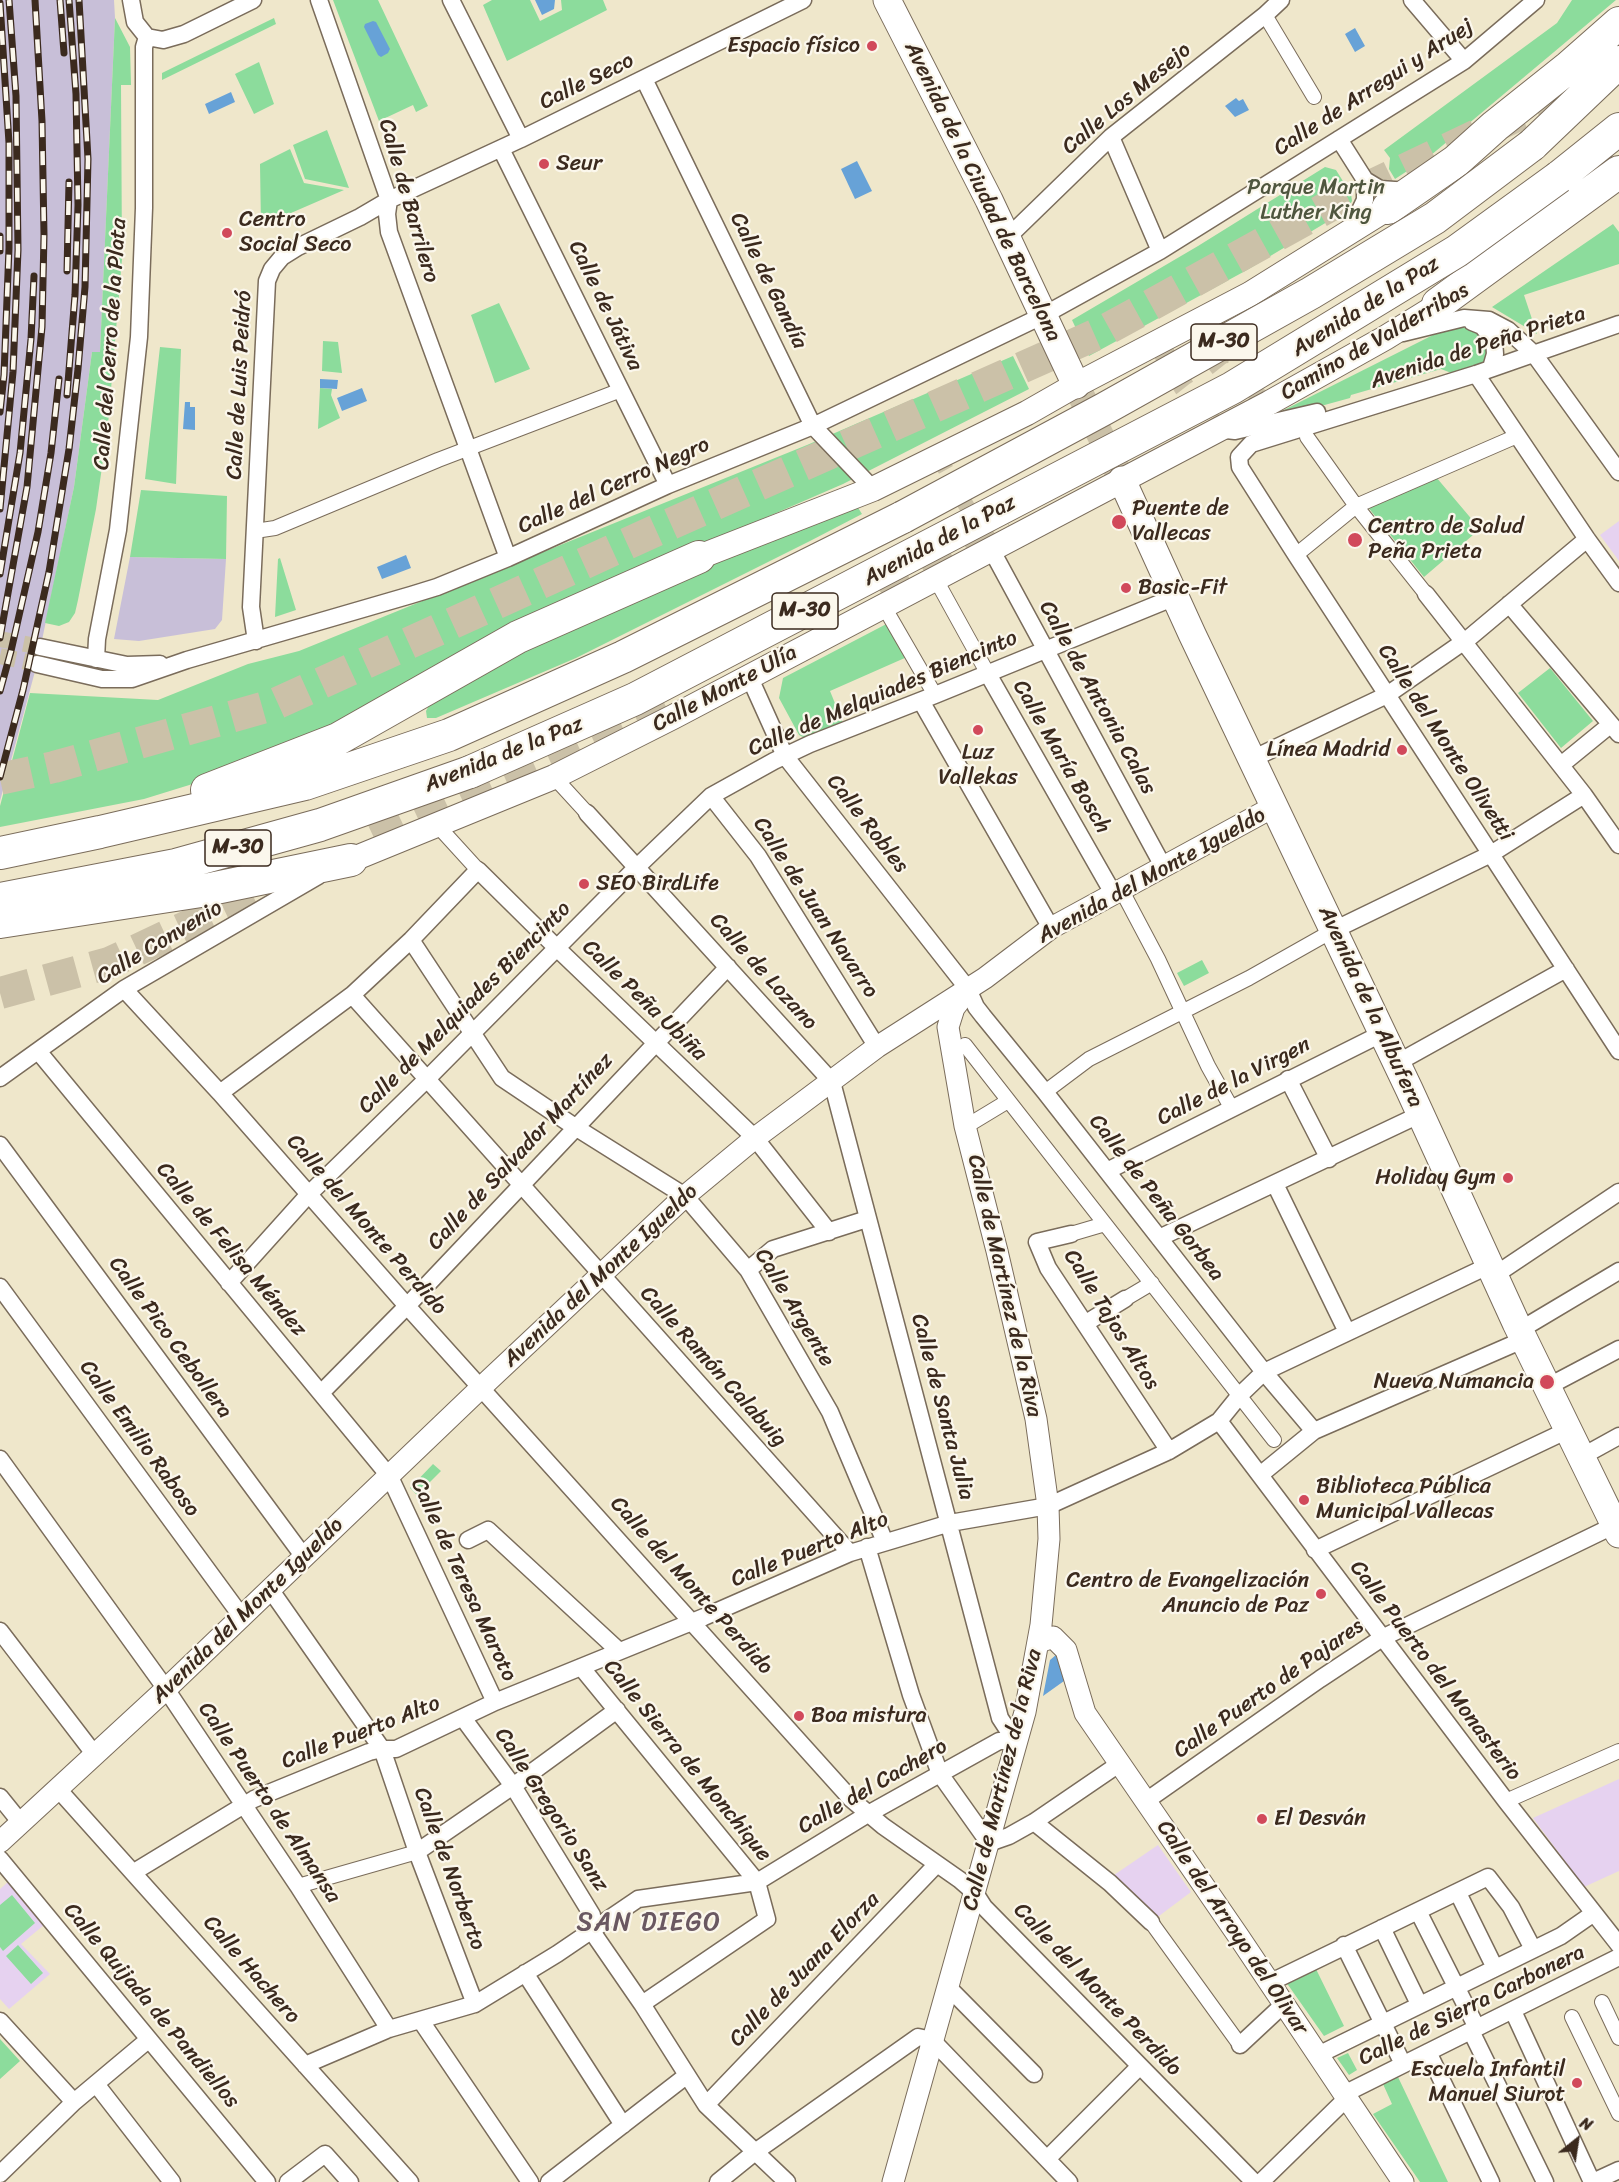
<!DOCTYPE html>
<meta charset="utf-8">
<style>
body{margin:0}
#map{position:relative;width:1619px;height:2182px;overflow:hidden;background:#efe7cb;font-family:Sriracha,sans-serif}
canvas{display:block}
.north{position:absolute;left:1547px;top:2110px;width:60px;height:60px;-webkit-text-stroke:4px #fbf7ec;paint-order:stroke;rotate:30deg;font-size:16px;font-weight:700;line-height:24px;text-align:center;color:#3b2a1e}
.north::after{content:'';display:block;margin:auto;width:21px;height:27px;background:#3b2a1e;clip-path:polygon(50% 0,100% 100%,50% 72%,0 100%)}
</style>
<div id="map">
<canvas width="1619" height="2182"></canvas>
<div class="north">N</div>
</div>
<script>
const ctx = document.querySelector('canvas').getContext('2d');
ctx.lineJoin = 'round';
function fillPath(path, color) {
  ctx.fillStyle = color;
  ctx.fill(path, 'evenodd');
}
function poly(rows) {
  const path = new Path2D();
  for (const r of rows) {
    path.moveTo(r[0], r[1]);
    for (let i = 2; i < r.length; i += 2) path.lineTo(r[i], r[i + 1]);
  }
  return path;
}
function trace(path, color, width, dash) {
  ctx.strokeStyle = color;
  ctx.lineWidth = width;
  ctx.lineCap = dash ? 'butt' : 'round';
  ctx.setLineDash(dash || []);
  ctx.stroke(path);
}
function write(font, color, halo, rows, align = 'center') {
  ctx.font = font + ' Sriracha,sans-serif';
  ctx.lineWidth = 4.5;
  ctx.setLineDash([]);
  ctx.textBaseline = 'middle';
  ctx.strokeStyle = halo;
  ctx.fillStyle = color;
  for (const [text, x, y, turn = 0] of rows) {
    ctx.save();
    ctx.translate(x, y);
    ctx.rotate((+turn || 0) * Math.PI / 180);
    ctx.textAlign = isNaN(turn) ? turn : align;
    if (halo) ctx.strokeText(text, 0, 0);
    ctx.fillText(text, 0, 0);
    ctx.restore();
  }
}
const built = poly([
 [1619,521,1619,561,1600,535],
 [1619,1779,1619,1871,1584,1887,1533,1818],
 [1158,1845,1191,1892,1155,1919,1114,1875],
 [8,1882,44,1925,21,1944,50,1974,9,2009,0,1999,0,1889]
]);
const industrial = poly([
 [0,0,114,0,115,18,100,353,92,352,74,487,37,664,0,801],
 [130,557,226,559,222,620,215,629,139,641,114,639]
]);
const green = poly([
 [333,0,378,0,428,106,416,112,413,105,379,121],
 [492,0,530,0,540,21,562,10,561,0,603,0,607,10,507,61,483,5],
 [1572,0,1616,0,1430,156,1395,179,1389,169,1390,158,1384,150,1557,23],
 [115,18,130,47,131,85,121,85,122,259,108,425,96,509,78,600,75,613,69,622,59,626,45,623,74,487,92,352,100,352],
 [274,18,276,24,162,80,162,73],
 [259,62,274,104,254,114,235,74],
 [327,130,349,188,305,179,293,145],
 [290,149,304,183,344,190,261,226,260,164],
 [1325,167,1336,170,1351,194,1352,201,1347,210,1247,270,1089,356,1072,320,1198,246],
 [1613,224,1619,232,1619,264,1524,295,1537,334,1492,307],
 [499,303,530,369,495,383,471,315],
 [1452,328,1468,328,1488,338,1486,361,1478,367,1454,374,1441,369,1351,395,1350,398,1241,428,1272,416,1435,334],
 [323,341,338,342,342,373,322,371],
 [160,347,181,349,176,484,145,479],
 [1013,356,1029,389,843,484,497,634,267,761,144,799,0,827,0,806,30,693,158,700,248,664,299,651,807,445],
 [320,388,332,389,331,395,340,418,318,429],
 [1436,477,1480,529,1424,577,1367,506],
 [141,490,227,496,226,559,130,557],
 [855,503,862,514,810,541,576,658,436,718,427,718,426,711,432,700,563,628],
 [280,558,296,610,275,617,278,559],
 [896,619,907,657,830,691,843,723,805,738,799,735,779,698,783,678],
 [1550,668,1593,721,1561,748,1518,693],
 [1202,960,1209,973,1184,986,1177,973],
 [433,1464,441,1471,417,1495,410,1488],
 [12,1895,35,1923,3,1951,0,1947,0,1905],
 [18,1945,43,1973,31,1984,6,1956],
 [1315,1967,1344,2026,1324,2036,1286,1982],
 [0,2039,20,2061,0,2079],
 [1348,2053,1357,2070,1349,2075,1337,2058],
 [1398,2077,1448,2182,1420,2182,1373,2114,1392,2104,1383,2084]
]);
const water = poly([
 [535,0,555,0,554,9,542,15],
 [373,21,376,22,390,49,388,53,381,57,378,55,364,27,365,24],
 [1355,28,1365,46,1355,52,1345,34],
 [231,92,235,102,209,114,205,104],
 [1236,98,1239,101,1243,99,1249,110,1235,117,1225,106],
 [857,161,872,191,855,199,841,169],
 [320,379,338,380,337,389,320,388],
 [362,388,367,401,342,411,337,398],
 [185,402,190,402,190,407,195,407,195,430,183,429],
 [406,555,411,568,382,579,377,567],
 [1056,1655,1064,1681,1043,1696,1050,1660]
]);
const minorTunnel = poly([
 [938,456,991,549],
 [0,639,40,647],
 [0,656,37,664]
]);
const tertiaryTunnel = poly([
 [1248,296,1232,315,1216,341,1218,364,1238,389,1269,403],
 [1158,343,1184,387,1218,430]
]);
const primaryTunnel = poly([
 [1076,385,1122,480]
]);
const motorwayTunnel = poly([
 [883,596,1006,520],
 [0,779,54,767,273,705,668,525,1102,332,1337,202,1602,75],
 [375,840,475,793,671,707],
 [0,993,109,963,291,878]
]);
const pedestrian = poly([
 [1265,15,1314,97],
 [1307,437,1356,506,1426,594],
 [255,531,275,528,438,460,621,390],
 [1296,555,1356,506,1517,436],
 [935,578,988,674],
 [883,605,935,695],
 [554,777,587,813],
 [437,825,478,870],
 [1122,891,1158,959,1208,1066,1232,1109],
 [965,1045,1274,1440],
 [1045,1092,1089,1059,1249,978,1334,930],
 [970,1124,1008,1101],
 [1071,1234,1105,1224],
 [1125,1299,1152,1283],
 [1506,1801,1619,1751],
 [298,1886,417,1852],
 [1151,1922,1240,2045],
 [1602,2002,1619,2038],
 [1572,2017,1619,2114]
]);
const minor = poly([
 [131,0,135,22,147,37],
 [319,0,389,200,387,214,389,232,508,558],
 [451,0,521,139],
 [1412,0,1464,61],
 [147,37,163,40,184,34,253,0],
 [644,79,813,426,873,489],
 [1111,137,1160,251],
 [1339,139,1365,180,1380,189,1409,191],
 [501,149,668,485],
 [1350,231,1365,200,1365,180],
 [1007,238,1111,137,1265,15,1281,0],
 [1472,322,1482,326,1494,340,1495,354,1491,368],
 [1619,324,1476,374,1251,444,1239,457,1240,467,1296,555,1619,1051],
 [1403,333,1464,318,1489,320,1508,330,1534,354,1619,472],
 [1476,374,1587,539,1619,583],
 [1226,430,1235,431,1317,412],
 [991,549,1164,868],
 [1426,594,1584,795,1619,845],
 [1509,604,1619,734],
 [256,641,251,607,267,281,272,269,282,257,298,247,360,217,389,200,521,139,803,0],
 [40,647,127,665,160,664],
 [96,659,97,639,118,530,139,337,144,208,144,47,147,37],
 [37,664,102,679,132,679,187,660,411,595,437,587,508,558,668,485,813,426,1044,315,1160,251,1464,61,1536,0],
 [988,674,1114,895],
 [749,676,785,756,968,989,976,1007,983,1016,1045,1092,1264,1372,1314,1431],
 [921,701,1051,928],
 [1252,759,1387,695,1469,638,1587,539],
 [1561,765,1610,725],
 [711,796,758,856,877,1047],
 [587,813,832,1082,1000,1718,1015,1741],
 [1334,930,1491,854,1584,795],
 [411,940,502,1078,575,1127,685,1196,748,1270,830,1412,885,1542],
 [124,989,220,1093,407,1306,851,1799,883,1826,960,1880,975,1893,984,1907,1254,2182],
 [352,995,850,1553],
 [38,1051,390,1477,495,1702],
 [1397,1063,1566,969],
 [0,1078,124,989,318,876],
 [1288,1079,1329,1159],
 [220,1093,352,995,411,940,478,870,563,954,755,1138,829,1232],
 [0,1145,304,1557],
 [1107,1171,1383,1033],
 [1275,1184,1347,1332],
 [1071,1234,1037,1242,1048,1268,1169,1451],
 [1159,1238,1421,1114],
 [748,1270,773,1249,867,1219],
 [1495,1275,1619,1192],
 [229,1283,309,1194,427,1079,637,867,711,796,774,761,810,744,935,695,1175,597],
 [0,1287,242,1617],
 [1086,1323,1125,1299],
 [1520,1330,1619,1271],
 [1547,1387,1619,1349],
 [321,1393,407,1306,728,967],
 [1219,1421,1506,1801,1619,1945],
 [1581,1457,1619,1436],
 [0,1459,166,1689,298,1886,389,2029],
 [1260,1475,1314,1431,1525,1339],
 [468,1540,488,1530,619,1651],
 [867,1547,911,1695,940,1774,989,1843,1009,1836,1034,1822,1119,1764],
 [1315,1550,1568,1430],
 [270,1589,382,1749,417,1852,475,2004],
 [0,1631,95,1755],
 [581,1667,757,1882,767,1919,642,2004],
 [463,1718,513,1786,592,1915,591,1930],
 [58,1789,410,2182],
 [0,1797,21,1823],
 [1146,1801,1320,1679,1382,1638,1615,1525],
 [1034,1822,1110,1883,1151,1922],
 [417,1852,513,1786,617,1710],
 [0,1859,267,2182],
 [134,1872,254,1799,369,1752,382,1749,396,1749,495,1702,704,1617,850,1553,950,1523,1048,1506,1169,1451,1219,1421,1240,1395,1264,1372,1490,1265],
 [1458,1893,1495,1968],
 [1418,1911,1477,2028],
 [1382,1928,1419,2004],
 [591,1930,642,2004,706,2105,787,2182],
 [1344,1945,1403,2064],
 [525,1973,623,2125],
 [1269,1983,1488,1877,1511,1907,1533,1949],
 [948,1987,1034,2074],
 [1513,2011,1592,2182],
 [0,2021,74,2102],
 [421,2021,530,2182],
 [1471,2031,1545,2182],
 [1240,2045,1284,2004],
 [1428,2052,1491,2182],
 [1318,2055,1561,1936,1594,1913],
 [305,2065,389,2029,475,2004,557,1954,638,1899,757,1882,868,1814,999,1741,1015,1741],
 [96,2084,172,2182],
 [1344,2094,1619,1957],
 [706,2105,936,1865],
 [1047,2159,1140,2066],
 [0,2174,74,2102,148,2040],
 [288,2182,325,2154,350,2182],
 [549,2182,686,2076],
 [718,2182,755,2152,918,2037,932,2040,1069,2182],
 [1261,2182,1347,2098],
 [1593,2182,1619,2170]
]);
const tertiary = poly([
 [1039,1642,1053,1637,1066,1650,1085,1713,1239,1937,1403,2182],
 [0,1842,166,1689,489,1380,685,1196,755,1138,877,1047,985,978,1051,928,1275,806],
 [893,2182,1025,1712,1041,1625,1049,1539,1048,1506,1036,1419,997,1251,965,1126,948,1027,954,1008,964,995]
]);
const secondary = poly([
 [699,557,873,489,1027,413,1076,385,1250,294,1388,208],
 [351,860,554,777,673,717,1269,403,1385,338,1453,296]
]);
const primary = poly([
 [887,0,989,200,1076,385],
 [1122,480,1192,634,1409,1089,1516,1323,1619,1534]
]);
const motorway = poly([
 [1532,145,1619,62],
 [1559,177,1619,129],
 [1388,208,1456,161,1495,126,1569,67,1619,23],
 [1438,304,1619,172],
 [207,790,338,739,518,637,699,557],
 [0,853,100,832,305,784,449,735,623,657,903,517],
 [0,899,176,865,320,825,470,772],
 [0,922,201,891,351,860]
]);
const rail = poly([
 [60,0,64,53],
 [0,3,9,143,9,248,4,375,0,412],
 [0,236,0,251],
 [67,271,69,182],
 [67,395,75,295,78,205,76,94,69,0],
 [0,509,13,372,18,250,16,96,9,0],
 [0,574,20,453,31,339,34,276],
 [0,638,27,487,42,327,44,235,42,121,35,0],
 [0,691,11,651,38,532,51,453,59,379],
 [0,777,23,690,49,572,69,449,78,369,85,287,88,159,79,0]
]);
const motorwayBridge = poly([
 [903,517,1104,409,1311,293,1435,218,1532,145],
 [470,772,635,699,1232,388,1457,251,1559,177]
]);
const markers = [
 [872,46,6,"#d1495b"],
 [544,164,6,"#d1495b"],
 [227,233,6,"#d1495b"],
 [1119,522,8,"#d1495b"],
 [1355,540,8,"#d1495b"],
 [1126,588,6,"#d1495b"],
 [978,730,6,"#d1495b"],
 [1402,750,6,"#d1495b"],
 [584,884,6,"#d1495b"],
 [1508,1178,6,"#d1495b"],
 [1547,1382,8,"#d1495b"],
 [1304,1500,6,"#d1495b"],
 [1321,1594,6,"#d1495b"],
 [799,1716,6,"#d1495b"],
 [1262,1819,6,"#d1495b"],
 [1577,2083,6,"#d1495b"]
];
const shields = [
 [1224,342,66],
 [805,611,66],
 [238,848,66]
];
const shieldNames = [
 ["M-30",1224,342],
 ["M-30",805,611],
 ["M-30",238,848]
];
const poiNames = [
 ["Espacio físico",860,46,"right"],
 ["Seur",556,164],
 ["Centro",239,220],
 ["Social Seco",239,245],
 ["Puente de",1132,509],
 ["Vallecas",1132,534],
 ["Centro de Salud",1368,527],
 ["Peña Prieta",1368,552],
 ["Basic-Fit",1138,588],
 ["Línea Madrid",1390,750,"right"],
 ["Luz",978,753,"center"],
 ["Vallekas",978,778,"center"],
 ["SEO BirdLife",596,884],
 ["Holiday Gym",1496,1178,"right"],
 ["Nueva Numancia",1534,1382,"right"],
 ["Biblioteca Pública",1316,1487],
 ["Municipal Vallecas",1316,1512],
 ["Centro de Evangelización",1309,1581,"right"],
 ["Anuncio de Paz",1309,1606,"right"],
 ["Boa mistura",811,1716],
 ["El Desván",1274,1819],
 ["Escuela Infantil",1565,2070,"right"],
 ["Manuel Siurot",1565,2095,"right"]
];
const streetNames = [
 ["Calle Seco",587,82,-26],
 ["Calle de Arregui y Aruej",1374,88,-33],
 ["Calle Los Mesejo",1127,99,-40],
 ["Avenida de la Ciudad de Barcelona",982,192,64],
 ["Calle de Barrilero",408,201,74],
 ["Calle de Gandía",768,281,64],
 ["Calle de Játiva",605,306,64],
 ["Avenida de la Paz",1366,307,-32],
 ["Camino de Valderribas",1375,342,-30],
 ["Calle del Cerro de la Plata",111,344,-86],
 ["Avenida de Peña Prieta",1478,348,-18],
 ["Calle de Luis Peidró",240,385,-87],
 ["Calle del Cerro Negro",614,486,-24],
 ["Avenida de la Paz",940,541,-28],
 ["Calle Monte Ulía",725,689,-28],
 ["Calle de Melquiades Biencinto",883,694,-23],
 ["Calle de Antonia Calas",1097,698,61],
 ["Calle del Monte Olivetti",1445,743,57],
 ["Avenida de la Paz",504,755,-22],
 ["Calle María Bosch",1061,757,60],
 ["Calle Robles",867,824,52],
 ["Avenida del Monte Igueldo",1152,876,-29],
 ["Calle de Juan Navarro",815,908,57],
 ["Calle Convenio",160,943,-31],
 ["Calle de Lozano",763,972,48],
 ["Calle Peña Ubiña",644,1001,44],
 ["Avenida de la Albufera",1370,1007,65],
 ["Calle de Melquiades Biencinto",465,1008,-45],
 ["Calle de la Virgen",1234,1082,-27],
 ["Calle de Salvador Martínez",521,1152,-47],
 ["Calle de Peña Gorbea",1156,1198,52],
 ["Calle del Monte Perdido",366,1225,49],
 ["Calle de Felisa Méndez",231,1250,50],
 ["Avenida del Monte Igueldo",601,1276,-43],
 ["Calle de Martínez de la Riva",1004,1286,77],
 ["Calle Argente",794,1308,59],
 ["Calle Tajos Altos",1111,1320,58],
 ["Calle Pico Cebollera",170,1338,54],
 ["Calle Ramón Calabuig",713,1367,48],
 ["Calle de Santa Julia",942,1407,75],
 ["Calle Emilio Raboso",139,1439,54],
 ["Calle Puerto Alto",810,1550,-22],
 ["Calle de Teresa Maroto",463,1580,65],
 ["Calle del Monte Perdido",691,1586,48],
 ["Avenida del Monte Igueldo",248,1611,-44],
 ["Calle Puerto del Monasterio",1435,1671,53],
 ["Calle Puerto de Pajares",1269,1689,-35],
 ["Calle Puerto Alto",361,1733,-21],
 ["Calle Sierra de Monchique",687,1761,51],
 ["Calle de Martínez de la Riva",1003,1780,-76],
 ["Calle del Cachero",873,1787,-30],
 ["Calle Puerto de Almansa",269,1803,56],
 ["Calle Gregorio Sanz",551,1810,57],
 ["Calle de Norberto",449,1869,70],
 ["Calle del Arroyo del Olivar",1232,1928,56],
 ["Calle Hachero",251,1970,49],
 ["Calle de Juana Elorza",805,1970,-46],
 ["Calle del Monte Perdido",1097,1990,46],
 ["Calle Quijada de Pandiellos",151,2006,50],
 ["Calle de Sierra Carbonera",1472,2006,-26]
];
const parkNames = [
 ["Parque Martin",1316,188],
 ["Luther King",1316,213]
];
const quarterNames = [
 ["SAN DIEGO",649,1923]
];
fillPath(built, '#e6d2f0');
fillPath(industrial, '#c8bfd8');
fillPath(green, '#8cdc9c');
fillPath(water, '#67a2d7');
trace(minorTunnel, '#cbc1a8', 16, [16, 8]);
trace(tertiaryTunnel, '#cbc1a8', 21, [21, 10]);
trace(primaryTunnel, '#cbc1a8', 27, [27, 14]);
trace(motorwayTunnel, '#cbc1a8', 32, [32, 16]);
trace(pedestrian, '#7a6c5b', 16);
trace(minor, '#7a6c5b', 19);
trace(tertiary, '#7a6c5b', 23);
trace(secondary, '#7a6c5b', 26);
trace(primary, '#7a6c5b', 29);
trace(motorway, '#7a6c5b', 34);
trace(pedestrian, '#fff', 14);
trace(minor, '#fff', 16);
trace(tertiary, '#fff', 21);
trace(secondary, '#fff', 24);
trace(primary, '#fff', 27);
trace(motorway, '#fff', 32);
trace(rail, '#3b2a1e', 7);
trace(rail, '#fbf7ec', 4.5, [14]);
trace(motorwayBridge, '#7a6c5b', 34, []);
trace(motorwayBridge, '#fff', 32);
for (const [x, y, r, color] of markers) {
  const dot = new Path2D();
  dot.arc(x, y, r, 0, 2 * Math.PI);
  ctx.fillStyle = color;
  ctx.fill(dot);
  trace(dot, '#fbf7ec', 2);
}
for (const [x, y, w] of shields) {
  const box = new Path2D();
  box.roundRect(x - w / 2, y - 18, w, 36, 4.5);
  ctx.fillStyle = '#fbf7ec';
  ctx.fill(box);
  trace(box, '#3b2a1e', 1.5);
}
write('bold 21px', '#3b2a1e', null, shieldNames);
write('22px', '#3b2a1e', '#fbf7ec', poiNames, 'left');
write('22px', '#3b2a1e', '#fbf7ec', streetNames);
write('22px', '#4f563e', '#fbf7ec', parkNames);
ctx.letterSpacing = '1.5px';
write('26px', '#6a5861', '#fbf7ec', quarterNames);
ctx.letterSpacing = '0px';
</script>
